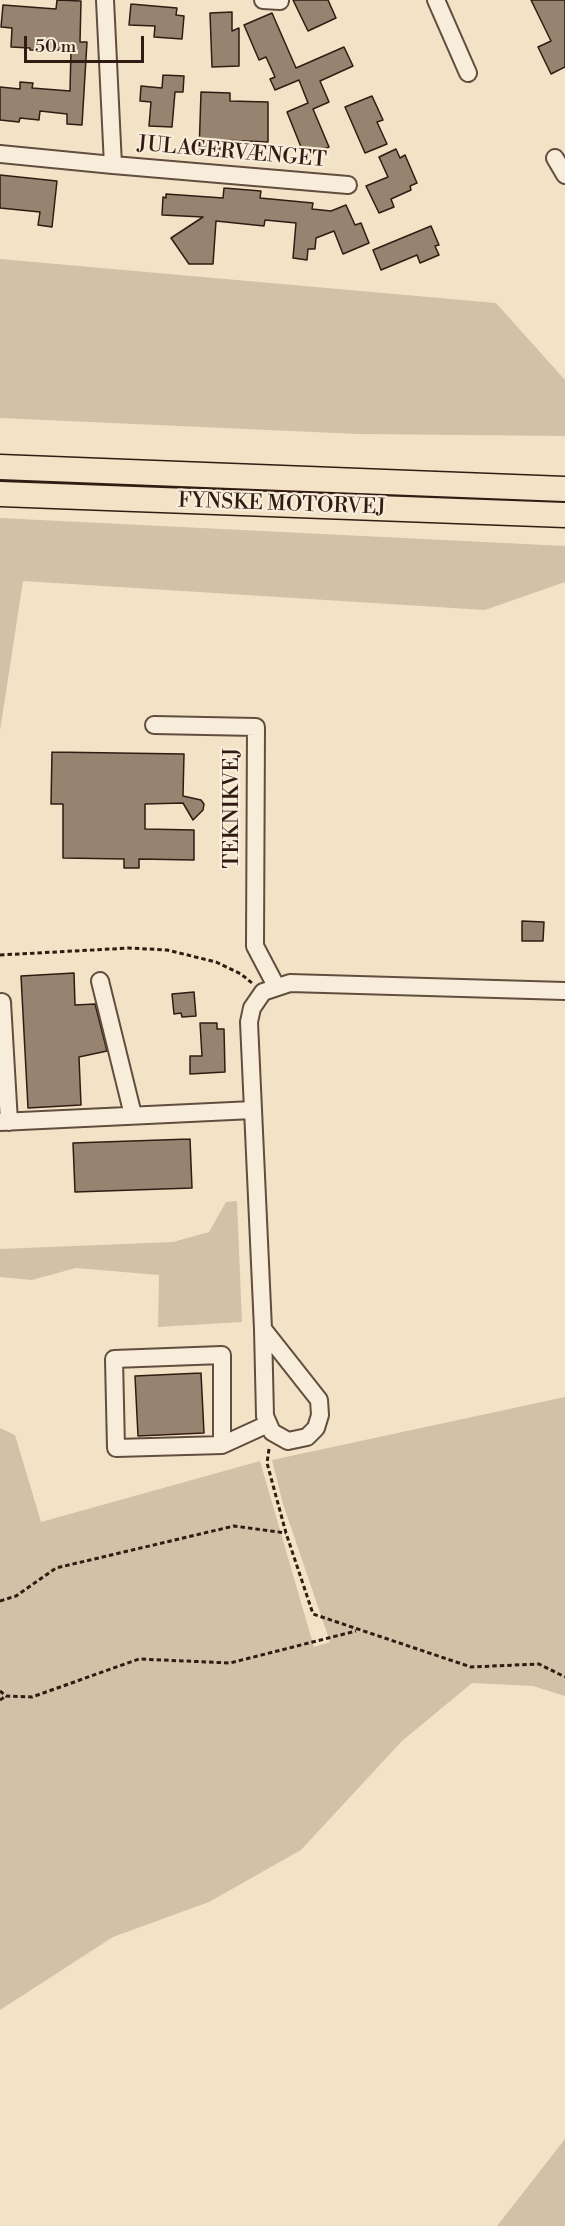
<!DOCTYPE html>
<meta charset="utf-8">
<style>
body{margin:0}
#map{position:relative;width:565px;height:2226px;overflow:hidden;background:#f3e3c6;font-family:"Libre Bodoni",serif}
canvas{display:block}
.scale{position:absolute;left:24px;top:36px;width:120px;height:27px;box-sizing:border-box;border:3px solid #321b12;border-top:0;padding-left:8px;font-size:18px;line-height:21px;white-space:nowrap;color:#321b12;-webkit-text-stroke:4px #f7edda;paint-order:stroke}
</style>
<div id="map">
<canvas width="565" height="2226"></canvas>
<div class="scale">50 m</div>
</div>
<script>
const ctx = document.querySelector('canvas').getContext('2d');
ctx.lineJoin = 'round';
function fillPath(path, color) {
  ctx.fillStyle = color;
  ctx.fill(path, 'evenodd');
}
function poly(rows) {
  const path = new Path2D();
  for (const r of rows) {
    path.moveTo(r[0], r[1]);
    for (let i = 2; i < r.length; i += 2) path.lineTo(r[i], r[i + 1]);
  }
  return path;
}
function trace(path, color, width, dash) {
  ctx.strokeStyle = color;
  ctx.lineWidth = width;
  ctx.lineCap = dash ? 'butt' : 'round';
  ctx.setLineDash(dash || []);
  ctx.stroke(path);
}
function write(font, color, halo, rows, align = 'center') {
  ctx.font = font + ' "Libre Bodoni",serif';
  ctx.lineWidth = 4.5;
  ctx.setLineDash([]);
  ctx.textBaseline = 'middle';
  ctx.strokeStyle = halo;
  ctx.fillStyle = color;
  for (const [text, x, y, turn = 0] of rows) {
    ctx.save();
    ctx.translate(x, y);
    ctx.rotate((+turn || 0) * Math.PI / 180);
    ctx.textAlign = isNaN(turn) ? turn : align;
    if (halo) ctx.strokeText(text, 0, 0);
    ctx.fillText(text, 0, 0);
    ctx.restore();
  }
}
const green = poly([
 [0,259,496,303,565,380,565,436,358,434,0,418],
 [0,518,565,546,565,582,485,610,23,581,0,731],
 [237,1201,242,1322,158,1327,159,1275,76,1268,32,1280,0,1277,0,1249,173,1242,209,1232,226,1202],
 [565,1397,565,1696,533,1686,472,1683,402,1741,301,1850,209,1902,113,1937,0,2010,0,1428,15,1435,41,1522,260,1461,314,1647,330,1642,283,1504,272,1460],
 [565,2139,565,2226,497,2226]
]);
const building = poly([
 [57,0,81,1,80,42,87,42,82,125,67,124,67,114,40,111,39,120,20,118,19,122,0,120,0,87,20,89,20,82,33,83,32,88,70,91,71,50,30,50,30,48,11,47,12,28,1,27,3,5,56,9,57,0],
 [293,0,328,0,336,18,308,31,293,0],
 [531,0,565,0,565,67,551,74,538,47,551,41,531,0],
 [131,4,177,8,176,15,184,16,182,39,154,37,155,26,129,25,131,4],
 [232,12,232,31,239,28,239,66,212,67,210,13,232,12],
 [272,13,296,68,344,47,353,66,320,81,329,102,313,109,329,147,305,157,287,112,308,103,299,80,275,90,270,79,275,77,266,57,259,60,244,25,272,13],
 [163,75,184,76,183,92,175,92,172,127,149,126,151,102,140,101,141,86,162,88,163,75],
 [201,92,230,93,230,101,268,102,268,142,220,140,220,154,199,153,201,92],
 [372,96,383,120,377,122,387,144,365,153,345,107,372,96],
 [396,149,400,158,405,155,417,183,410,186,411,190,391,199,394,207,379,213,366,186,388,177,379,157,396,149],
 [0,175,57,181,52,227,38,225,40,212,0,208,0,175],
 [224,188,261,191,260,198,313,203,312,209,331,211,346,205,355,225,361,223,369,243,343,254,334,231,316,238,315,249,308,249,307,260,293,258,296,223,265,220,264,226,216,221,213,264,189,264,171,238,203,217,162,215,163,197,166,198,166,194,223,198,224,188],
 [431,226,439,245,435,246,439,255,420,263,417,255,381,270,373,250,431,226],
 [52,752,184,754,183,796,201,800,204,804,203,810,193,820,183,803,145,804,145,829,194,830,194,860,139,859,139,868,124,868,124,859,63,858,63,804,51,804,52,752],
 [522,921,544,922,543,941,522,941,522,921],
 [74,973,75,1005,95,1004,107,1051,79,1057,81,1105,28,1108,21,976,74,973],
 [194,992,196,1016,182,1017,181,1013,174,1014,172,994,194,992],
 [200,1023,217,1023,217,1029,224,1029,225,1072,190,1074,190,1056,202,1056,200,1023],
 [190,1139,192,1188,75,1192,73,1143,190,1139],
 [201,1373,204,1433,138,1436,135,1376,201,1373]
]);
const path = poly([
 [0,955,129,948,167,950,216,962,241,974,252,983],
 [269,1449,267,1463,286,1533,313,1614,471,1667,539,1664,565,1677],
 [0,1601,16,1596,56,1568,234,1526,286,1533],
 [0,1691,6,1696,32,1697,139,1659,230,1663,356,1631],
 [0,1700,6,1696]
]);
const minor = poly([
 [105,0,113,165,348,185],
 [263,0,280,1],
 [436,0,468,73],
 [0,154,113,165],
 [555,158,565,175],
 [154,725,256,727,255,946,276,986],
 [100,981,133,1115],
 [2,1002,9,1122],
 [0,1122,253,1110],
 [263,1329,319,1400,320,1415,316,1428,307,1437,288,1441,272,1432,265,1416,263,1329,249,1022,252,1008,263,992,290,983,565,991],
 [222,1445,222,1355,114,1359,116,1448,222,1445,268,1424]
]);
const highway = poly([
 [0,467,565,489],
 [0,494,565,515]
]);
const streetNames = [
 ["JULAGERVÆNGET",232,153,5],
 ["FYNSKE MOTORVEJ",282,505,2],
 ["TEKNIKVEJ",233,808,-90]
];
fillPath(green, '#d2c1a7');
fillPath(building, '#968370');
trace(building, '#321b12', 1.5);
trace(minor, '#624d3f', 20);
trace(highway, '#321b12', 27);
trace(path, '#321b12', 3, [4.5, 3]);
trace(minor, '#f7edda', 16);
trace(highway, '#f3e3c6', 24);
write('21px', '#321b12', '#f7edda', streetNames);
</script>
